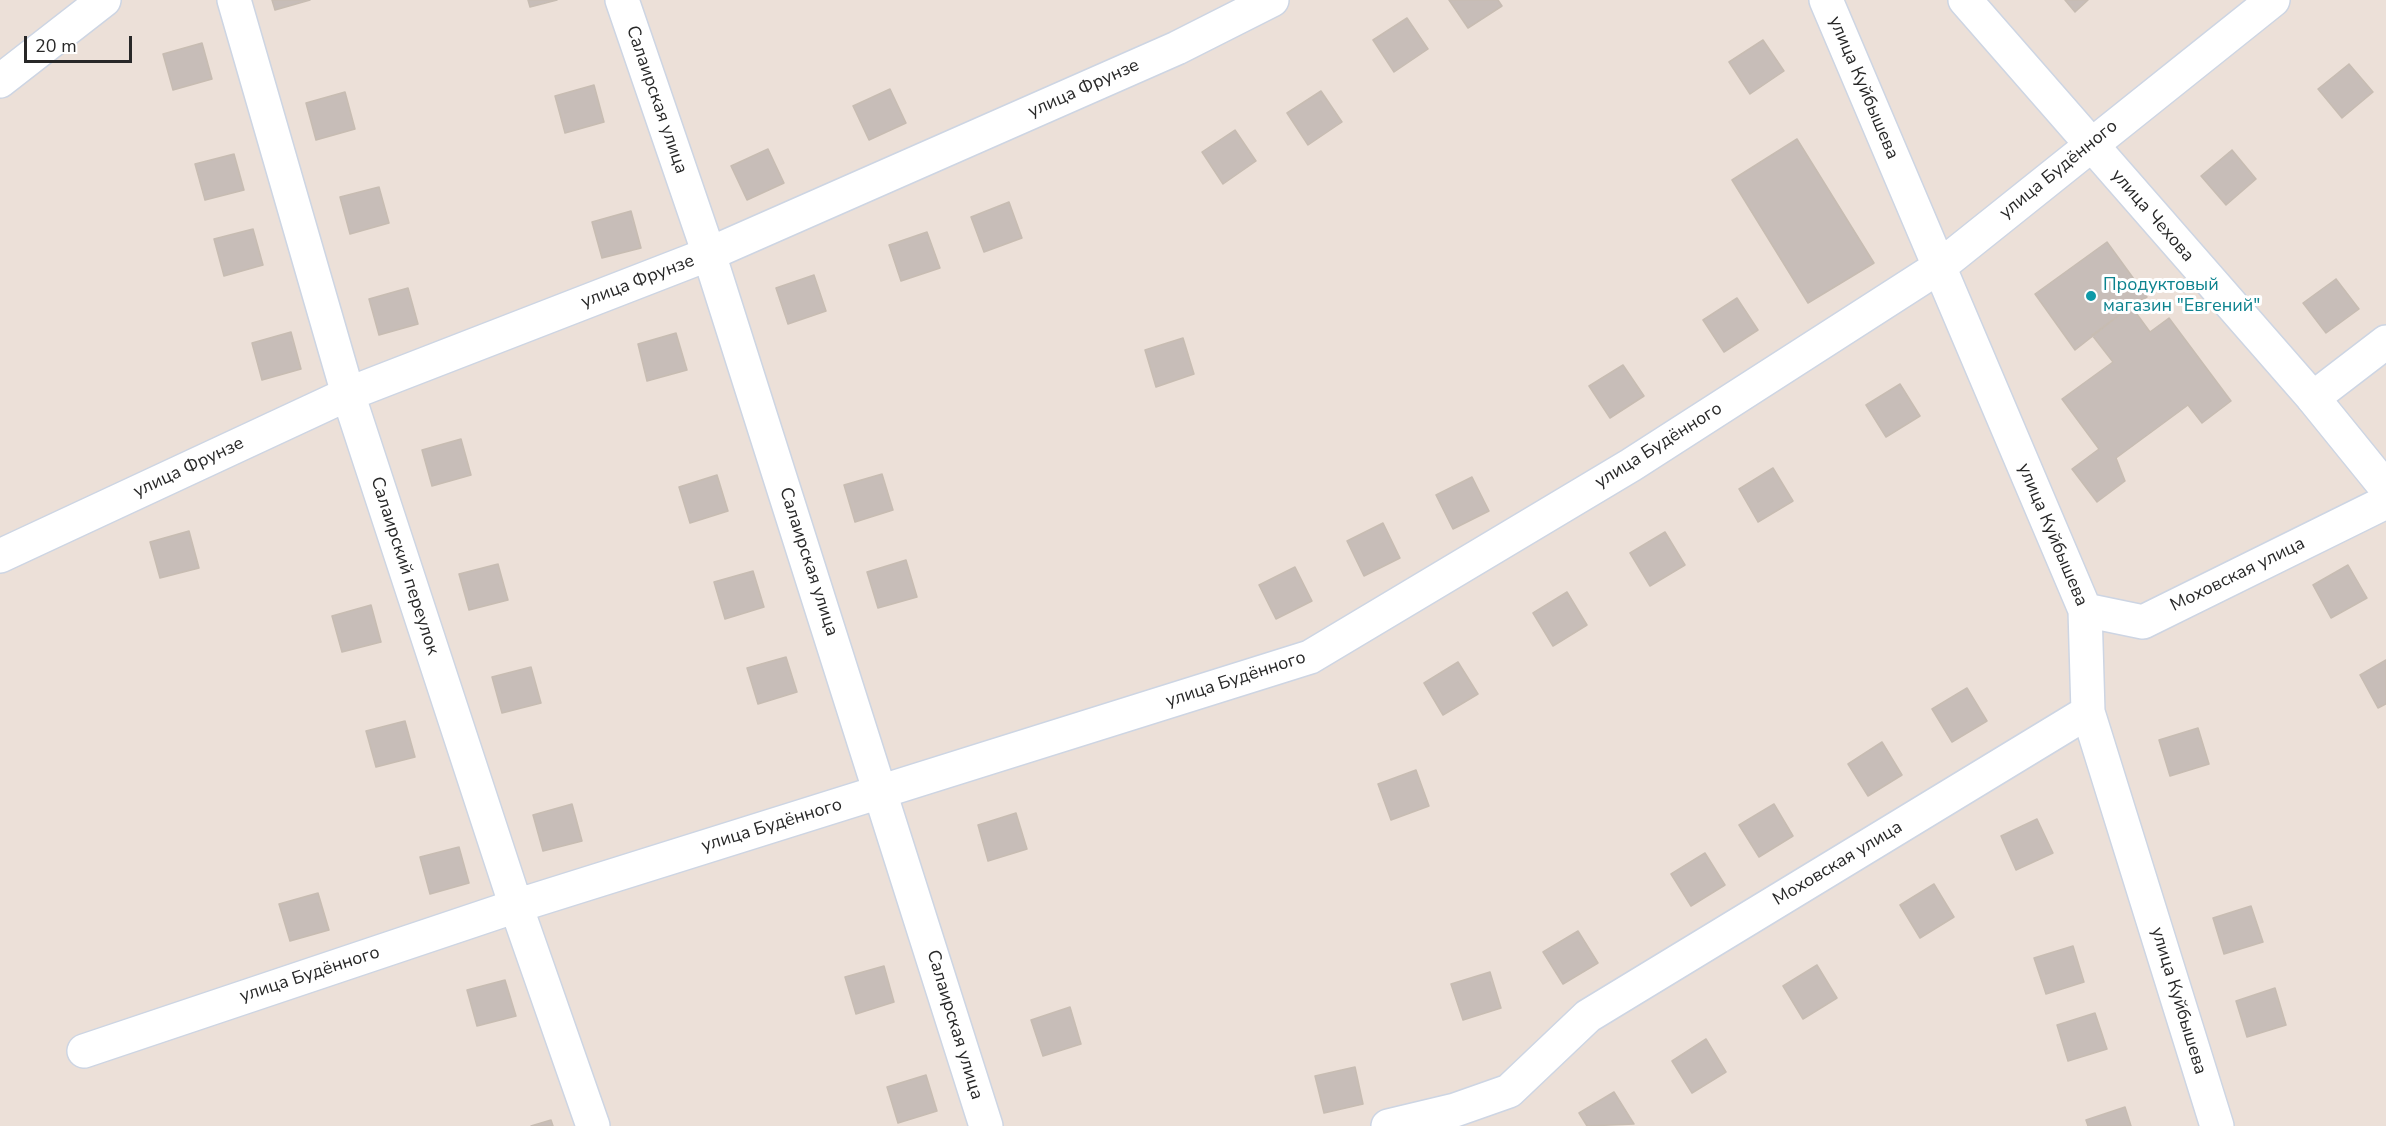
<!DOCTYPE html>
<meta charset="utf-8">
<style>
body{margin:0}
#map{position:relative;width:2386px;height:1126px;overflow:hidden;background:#ece0d8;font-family:"Nunito Sans",sans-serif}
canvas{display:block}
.scale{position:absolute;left:24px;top:36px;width:108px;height:27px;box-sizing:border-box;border:3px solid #282828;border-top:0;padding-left:8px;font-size:18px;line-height:21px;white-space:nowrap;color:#282828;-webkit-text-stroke:4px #fff;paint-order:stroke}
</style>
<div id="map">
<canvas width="2386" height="1126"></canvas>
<div class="scale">20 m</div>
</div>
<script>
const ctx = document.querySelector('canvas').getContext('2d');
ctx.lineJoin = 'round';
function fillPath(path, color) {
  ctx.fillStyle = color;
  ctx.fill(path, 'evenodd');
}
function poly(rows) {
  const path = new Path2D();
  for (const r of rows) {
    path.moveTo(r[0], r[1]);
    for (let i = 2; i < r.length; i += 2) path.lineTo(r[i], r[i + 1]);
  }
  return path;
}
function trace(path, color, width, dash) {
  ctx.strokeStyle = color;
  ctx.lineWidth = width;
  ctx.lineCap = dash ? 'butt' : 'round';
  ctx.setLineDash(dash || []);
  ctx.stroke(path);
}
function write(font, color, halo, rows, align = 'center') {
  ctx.font = font + ' "Nunito Sans",sans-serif';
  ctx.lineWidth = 6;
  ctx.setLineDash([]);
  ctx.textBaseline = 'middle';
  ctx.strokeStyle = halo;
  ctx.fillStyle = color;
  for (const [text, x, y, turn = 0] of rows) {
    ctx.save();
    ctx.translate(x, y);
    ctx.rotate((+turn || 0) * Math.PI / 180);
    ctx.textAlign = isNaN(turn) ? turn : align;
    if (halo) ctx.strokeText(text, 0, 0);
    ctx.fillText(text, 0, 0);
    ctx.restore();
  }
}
const building = poly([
 [272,0,310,0,275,10,272,0],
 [528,0,557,0,530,7,528,0],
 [1449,0,1498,0,1502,6,1468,28,1449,0],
 [2065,0,2088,0,2075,12,2065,0],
 [1407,18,1428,49,1394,72,1373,40,1407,18],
 [1763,40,1784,71,1750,94,1729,62,1763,40],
 [202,43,212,79,173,90,163,54,202,43],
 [2349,64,2373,92,2342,118,2318,89,2349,64],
 [594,85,604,122,565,133,555,96,594,85],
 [890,89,906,123,869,140,853,106,890,89],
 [1321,91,1342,122,1308,145,1287,113,1321,91],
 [345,92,355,129,316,140,306,103,345,92],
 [1235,130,1256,161,1223,184,1202,152,1235,130],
 [1797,139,1874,263,1808,303,1732,180,1797,139],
 [768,149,784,183,747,200,731,166,768,149],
 [2232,150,2256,179,2226,205,2201,176,2232,150],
 [234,154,244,190,205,200,195,164,234,154],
 [379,187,389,223,350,234,340,197,379,187],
 [1009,202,1022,238,984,252,971,217,1009,202],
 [631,211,641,248,602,258,592,222,631,211],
 [253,229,263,265,224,276,214,239,253,229],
 [927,232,940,268,901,281,889,245,927,232],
 [2107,242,2147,297,2131,306,2075,350,2035,294,2107,242],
 [814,275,826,311,788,324,776,288,814,275],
 [2336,279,2359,309,2326,333,2303,303,2336,279],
 [408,288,418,324,379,335,369,299,408,288],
 [1737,298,1758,330,1724,352,1703,320,1737,298],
 [2131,306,2150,332,2169,318,2231,401,2202,423,2188,405,2116,458,2125,481,2097,502,2072,469,2099,449,2062,399,2113,362,2092,335,2131,306],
 [291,332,301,369,262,380,252,343,291,332],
 [676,333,687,370,647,381,638,344,676,333],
 [1183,338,1194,374,1156,387,1145,350,1183,338],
 [1623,365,1644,396,1610,418,1589,386,1623,365],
 [1900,384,1920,416,1886,437,1866,405,1900,384],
 [461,439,471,475,432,486,422,450,461,439],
 [1773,468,1793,501,1758,522,1739,489,1773,468],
 [882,474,893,510,855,522,844,485,882,474],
 [717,475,728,511,690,523,679,487,717,475],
 [1472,477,1489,511,1453,529,1436,495,1472,477],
 [1383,523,1400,558,1364,576,1347,541,1383,523],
 [189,531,199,568,160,578,150,542,189,531],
 [1665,532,1685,565,1650,586,1630,553,1665,532],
 [906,560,917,597,878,608,867,572,906,560],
 [498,564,508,600,469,610,459,574,498,564],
 [2348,565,2367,598,2331,618,2313,585,2348,565],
 [1295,567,1312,601,1276,619,1259,585,1295,567],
 [753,571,764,607,725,619,714,582,753,571],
 [1567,592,1587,625,1553,646,1533,613,1567,592],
 [371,605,381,642,342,652,332,616,371,605],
 [786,657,797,692,758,704,747,668,786,657],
 [2386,660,2386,704,2378,708,2360,675,2386,660],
 [1458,662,1478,694,1443,715,1424,683,1458,662],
 [531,667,541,703,502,713,492,677,531,667],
 [1967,688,1987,721,1952,742,1932,709,1967,688],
 [405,721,415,757,376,767,366,731,405,721],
 [2198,728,2209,764,2170,776,2159,740,2198,728],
 [1882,742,1902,775,1868,796,1848,764,1882,742],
 [1416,770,1429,806,1391,820,1378,784,1416,770],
 [572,804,582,841,543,851,533,815,572,804],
 [1774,804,1793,836,1759,857,1739,825,1774,804],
 [1016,813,1027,849,988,861,978,825,1016,813],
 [2037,819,2053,853,2016,870,2001,836,2037,819],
 [459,847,469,883,430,894,420,857,459,847],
 [1705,853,1725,885,1691,906,1671,874,1705,853],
 [1934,884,1954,917,1920,938,1900,905,1934,884],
 [318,893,329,930,290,941,279,904,318,893],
 [2251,906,2263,942,2224,954,2213,918,2251,906],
 [1578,931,1598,963,1563,984,1543,952,1578,931],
 [2073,946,2084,982,2046,994,2034,958,2073,946],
 [1817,965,1837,998,1803,1019,1783,986,1817,965],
 [884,966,894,1002,856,1014,845,977,884,966],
 [1490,972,1501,1008,1463,1020,1451,984,1490,972],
 [505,980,516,1016,477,1026,467,990,505,980],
 [2275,988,2286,1025,2247,1037,2236,1001,2275,988],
 [1070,1007,1081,1044,1043,1056,1031,1020,1070,1007],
 [2095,1013,2107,1049,2068,1061,2057,1025,2095,1013],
 [1706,1039,1726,1072,1692,1093,1672,1061,1706,1039],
 [1355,1067,1363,1104,1324,1113,1315,1076,1355,1067],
 [926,1075,937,1111,898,1123,887,1087,926,1075],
 [1614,1092,1634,1124,1587,1126,1579,1113,1614,1092],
 [2125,1107,2131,1126,2088,1126,2086,1120,2125,1107],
 [551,1120,553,1126,531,1126,551,1120]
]);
const street = poly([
 [234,0,348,394,516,906,593,1126],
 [622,0,709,254,986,1126],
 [1826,0,2085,610,2088,712,2217,1126],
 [0,81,104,0],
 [2313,398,2386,342],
 [0,556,348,394,709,254,1177,48,1272,0],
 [2085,610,2143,622,2386,502],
 [84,1051,516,906,1310,657,1631,465,1939,267,2273,0],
 [1388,1126,1455,1110,1509,1091,1588,1016,2088,712]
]);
const secondary = poly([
 [1965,0,2313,398,2386,488]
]);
const markers = [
 [2091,296,6,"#0f9aa8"]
];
const streetNames = [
 ["улица Куйбышева",1863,88,67],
 ["улица Фрунзе",1084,89,-24],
 ["Салаирская улица",656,100,71],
 ["улица Будённого",2059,170,-39],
 ["улица Чехова",2152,216,49],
 ["улица Фрунзе",638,282,-21],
 ["улица Будённого",1659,446,-32],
 ["улица Фрунзе",189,468,-25],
 ["улица Куйбышева",2052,535,67],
 ["Салаирская улица",808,562,72],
 ["Салаирский переулок",404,566,72],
 ["Моховская улица",2238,575,-26],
 ["улица Будённого",1236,680,-18],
 ["улица Будённого",772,826,-17],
 ["Моховская улица",1838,864,-31],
 ["улица Будённого",310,975,-18],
 ["улица Куйбышева",2178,1001,73],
 ["Салаирская улица",954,1025,73]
];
const cultureNames = [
 ["Продуктовый",2103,286],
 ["магазин \"Евгений\"",2103,307]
];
fillPath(building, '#c7bdb8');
trace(building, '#c7bcb2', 1.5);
trace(street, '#cdd5e3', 36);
trace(secondary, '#cdd5e3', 36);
trace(street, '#fff', 33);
trace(secondary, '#fff', 33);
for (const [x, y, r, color] of markers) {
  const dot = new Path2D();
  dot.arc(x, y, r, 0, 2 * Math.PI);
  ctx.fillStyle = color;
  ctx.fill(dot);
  trace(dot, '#fff', 2);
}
write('18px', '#282828', '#fff', streetNames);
write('18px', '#0d838f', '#fff', cultureNames, 'left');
</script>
